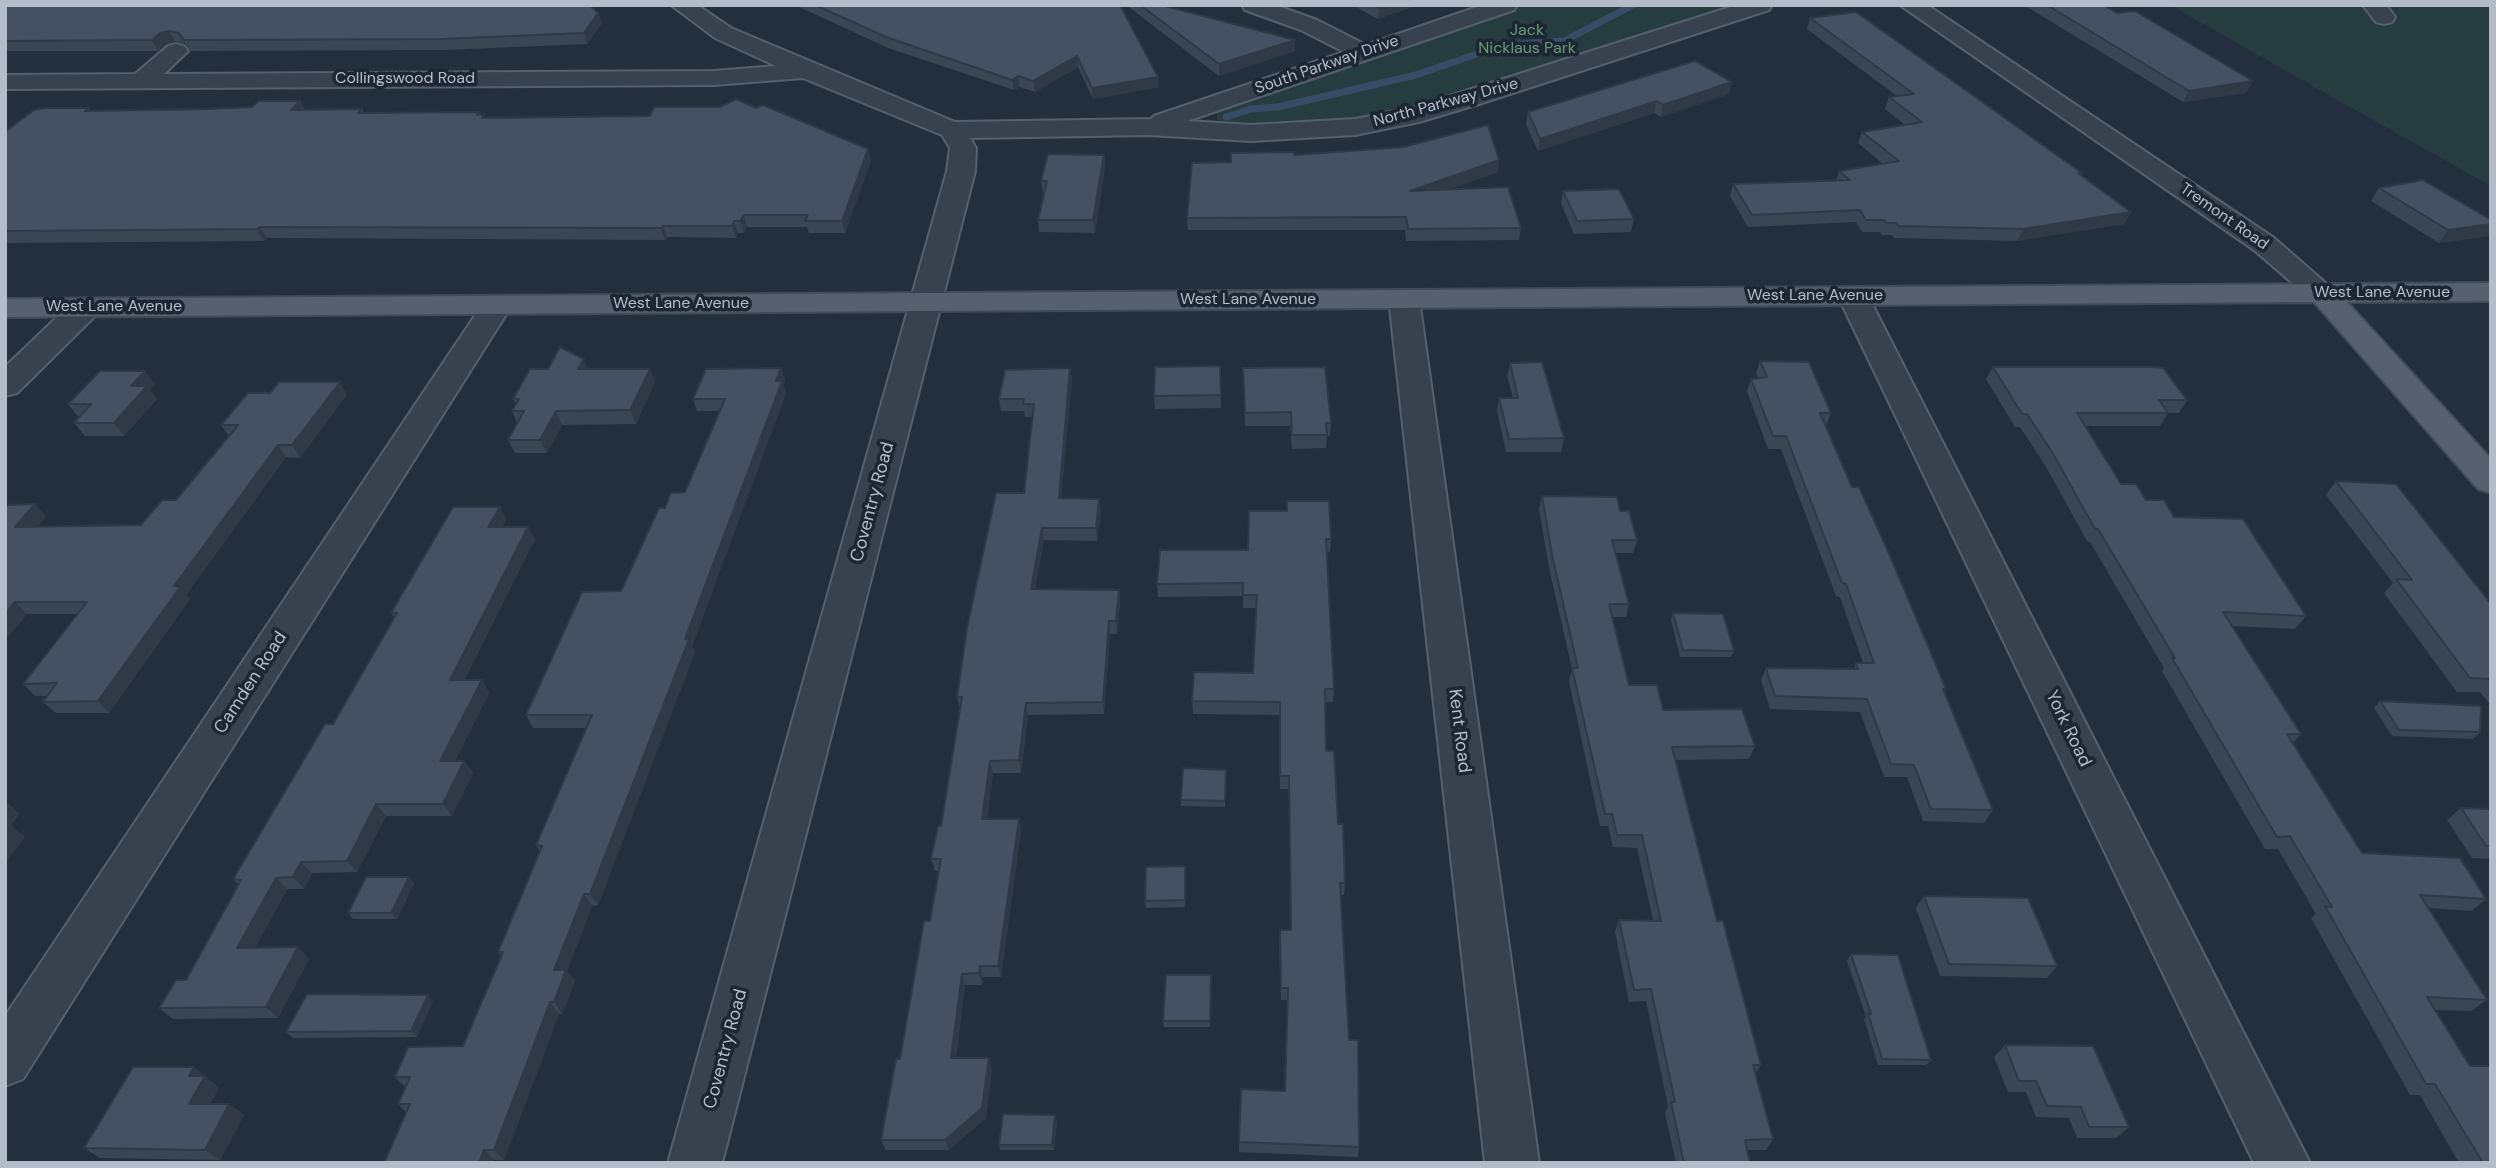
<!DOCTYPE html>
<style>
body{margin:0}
#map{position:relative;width:2496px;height:1168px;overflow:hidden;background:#242f3e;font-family:"DM Sans",sans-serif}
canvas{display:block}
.frame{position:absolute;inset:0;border:7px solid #b4bcc9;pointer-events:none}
</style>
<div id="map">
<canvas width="2496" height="1168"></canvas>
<div class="frame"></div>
</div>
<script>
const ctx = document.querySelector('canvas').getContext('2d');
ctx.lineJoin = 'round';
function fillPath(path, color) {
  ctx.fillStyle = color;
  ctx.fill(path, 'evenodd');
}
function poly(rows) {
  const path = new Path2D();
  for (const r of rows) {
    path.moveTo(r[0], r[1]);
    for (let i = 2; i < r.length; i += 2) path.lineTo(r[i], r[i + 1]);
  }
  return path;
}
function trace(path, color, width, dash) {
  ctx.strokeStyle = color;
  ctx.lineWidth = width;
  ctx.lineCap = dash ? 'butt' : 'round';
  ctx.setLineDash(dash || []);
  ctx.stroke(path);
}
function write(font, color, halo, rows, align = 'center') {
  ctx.font = font + ' "DM Sans",sans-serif';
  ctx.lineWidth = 7;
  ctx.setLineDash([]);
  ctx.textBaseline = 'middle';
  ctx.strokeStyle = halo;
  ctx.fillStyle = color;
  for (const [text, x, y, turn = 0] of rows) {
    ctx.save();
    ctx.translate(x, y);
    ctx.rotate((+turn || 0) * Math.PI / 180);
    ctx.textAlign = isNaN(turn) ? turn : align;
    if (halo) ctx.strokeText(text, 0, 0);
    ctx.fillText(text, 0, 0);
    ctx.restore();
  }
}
const green = poly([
 [1525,5,1751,5,1474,91,1361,118,1253,127,1226,124,1217,119,1217,111,1226,105],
 [2170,5,2491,5,2491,186,2355,110]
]);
const stream = poly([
 [1226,117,1251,109,1278,107,1416,75,1503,45,1564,41,1633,5]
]);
const minor = poly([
 [671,5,697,5,731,28,955,122,1151,119,1154,116,1344,52,1301,30,1245,10,1242,5,1275,5,1317,20,1366,45,1483,5,1517,5,1514,10,1187,121,1251,125,1355,119,1415,107,1737,5,1772,5,1769,10,1479,104,1419,122,1355,135,1251,141,1148,135,970,138,976,148,975,171,722,1163,668,1163,947,171,950,148,942,135,803,78,714,85,5,89,5,75,135,74,168,46,176,44,184,46,188,51,164,74,714,71,776,66,715,38,671,5],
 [1900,5,1927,5,2274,238,2337,293,2333,299,2322,302,2311,299,2254,250,1900,5],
 [2363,5,2386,5,2395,17,2392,22,2384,24,2376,22,2363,5],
 [1853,287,1864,290,1868,296,2310,1163,2254,1163,1838,296,1842,290,1853,287],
 [1404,290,1415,292,1419,299,1539,1163,1485,1163,1389,299,1393,292,1404,290],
 [497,296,508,298,512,305,23,1079,5,1086,5,1016,482,305,486,298,497,296],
 [85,299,96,301,100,308,96,315,17,393,5,396,5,367,74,301,85,299]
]);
const major = poly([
 [2491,283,2491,301,2347,302,2491,459,2491,493,2478,489,2314,302,5,317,5,299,2491,283]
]);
const wall = poly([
 [5,5,598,13,602,23,587,44,445,50,190,51,185,43,175,41,166,44,158,51,5,51],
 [795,5,1124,5,1121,7,1159,87,1093,99,1078,67,1035,92,1020,87,1014,90,888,48],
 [1129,5,1161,5,1295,51,1219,76,1130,8],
 [1352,5,1418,5,1378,19],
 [2024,5,2103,5,2253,81,2246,93,2183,102],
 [1810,18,2080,175,2131,212,2124,224,2017,241,1894,238,1892,235,1882,235,1880,232,1862,232,1856,222,1748,227,1730,196,1733,184,1836,181,1839,171,1883,164,1858,143,1862,132,1905,125,1885,109,1889,97,1897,96,1807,29],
 [1729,94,1661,117,1654,113,1538,151,1526,124,1528,112],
 [300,101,305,110,362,109,364,113,479,112,481,115,487,118,650,116,756,108,868,149,871,160,845,233,809,233,807,227,747,227,744,233,738,233,736,238,667,237,665,240,267,238,264,241,5,243,5,132,89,108,90,110,210,109,252,107],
 [1104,155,1105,167,1095,233,1039,232,1038,220,1044,194,1043,194,1041,181],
 [1499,160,1498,172,1449,189,1521,228,1519,240,1406,241,1405,230,1188,230,1187,218,1231,162],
 [2379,188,2491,220,2491,232,2488,236,2439,243,2371,201],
 [1563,191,1634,219,1631,232,1574,234,1561,203],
 [1760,361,1831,413,1826,426,1852,487,1946,689,1944,693,1993,810,1984,823,1923,821,1907,777,1884,777,1860,712,1770,709,1761,680,1766,668,1854,669,1856,663,1863,663,1840,597,1836,596,1781,449,1768,449,1747,391,1751,379,1758,378,1756,374],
 [1510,363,1564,438,1561,452,1506,452,1497,411,1499,398,1513,398,1507,376],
 [1220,366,1221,408,1155,409,1154,396],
 [1993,367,2187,400,2179,413,2168,413,2160,426,2085,426,2121,484,2174,517,2306,616,2295,629,2232,626,2301,734,2293,743,2362,853,2486,899,2471,911,2429,908,2487,1000,2471,1011,2435,1010,2491,1163,2459,1163,2420,1095,2410,1095,2311,918,2316,914,2278,849,2265,849,2162,671,2164,668,2090,542,2087,541,2045,465,2020,427,2015,427,1986,379],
 [781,368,785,381,783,385,786,393,692,646,695,652,598,905,592,906,567,971,575,981,562,1014,559,1014,504,1160,494,1160,493,1163,384,1163,406,1112,398,1104,405,1087,395,1077,463,1046,501,956,498,952,540,851,536,845,587,728,533,728,526,715,621,591,665,508,685,492,719,411,697,411,693,399],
 [1070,368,1072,380,1061,498,1099,499,1101,511,1097,541,1044,540,1035,589,1119,590,1120,602,1117,634,1110,634,1104,714,1028,715,1021,773,993,773,987,819,1019,819,1021,831,1001,977,983,977,982,985,965,985,956,1058,992,1069,986,1118,949,1150,886,1150,881,1140,930,921,939,871,935,871,931,859,941,826,960,709,957,697,1024,493,1033,417,1025,417,1024,411,1001,411,999,399],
 [1243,368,1331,423,1330,436,1327,436,1326,448,1292,449,1290,426,1245,426],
 [588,369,655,382,636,424,562,425,547,453,515,453,508,440,517,423,512,411,516,404,513,399],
 [155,384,150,390,157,399,124,436,85,436,74,423,79,418,68,404],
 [347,394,300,458,286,457,186,595,190,599,109,713,56,713,43,702,48,696,35,696,23,684,78,614,27,614,5,640,5,505,46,516,37,527,141,525,176,500,229,436,221,425],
 [2336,481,2491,604,2491,706,2480,692,2457,692,2384,593,2393,583,2326,495],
 [1542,496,1620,511,1637,540,1633,553,1616,553,1629,604,1626,617,1612,617,1629,685,1663,710,1755,746,1749,759,1675,760,1717,921,1761,1065,1755,1074,1773,1139,1766,1150,1747,1150,1750,1163,1676,1163,1665,1113,1668,1106,1646,1001,1629,1002,1615,932,1619,920,1653,920,1637,848,1613,847,1608,826,1600,826,1569,681,1572,669,1549,568,1539,509],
 [1287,511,1331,539,1330,552,1327,552,1334,689,1333,702,1325,702,1326,751,1338,824,1345,883,1344,895,1341,895,1349,1040,1359,1147,1358,1157,1239,1152,1239,1142,1284,1091,1287,1000,1281,1000,1279,942,1280,930,1290,930,1289,789,1280,789,1279,715,1193,714,1192,701,1253,673,1256,608,1243,608,1243,596,1158,597,1157,584,1248,550],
 [506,519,502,527,535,539,464,680,482,680,489,693,455,761,464,761,473,773,452,816,386,816,357,872,312,873,304,889,287,889,255,948,298,947,309,959,278,1018,173,1019,159,1008,186,980,239,885,233,879,333,724,394,617,391,613],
 [1673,613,1734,651,1731,657,1680,657,1671,620],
 [2380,701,2480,732,2473,739,2392,736,2374,708],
 [1226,770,1225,807,1181,806,1181,800],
 [2461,808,2491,809,2491,859,2472,858,2447,820],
 [1185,866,1185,907,1146,908,1145,901],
 [409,877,414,883,397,919,353,919,348,913],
 [1924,896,2057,966,2047,978,1940,976,1916,908],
 [1851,954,1931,1060,1926,1065,1878,1065,1864,1019,1866,1017,1847,961],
 [1211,975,1210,1027,1164,1027,1163,1021],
 [433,1001,417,1037,293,1038,286,1032],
 [2005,1045,2129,1127,2116,1138,2077,1138,2069,1118,2036,1117,2026,1092,2008,1092,1994,1057],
 [194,1067,219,1088,210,1104,229,1104,244,1115,220,1160,100,1158,84,1148],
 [1055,1115,1057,1121,1054,1150,1000,1150,999,1145]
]);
const shadedWall = poly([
 [1388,5,1418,5,1378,19,1379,8],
 [598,13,602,23,587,44,584,33],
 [169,31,175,41,166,44,158,51,152,40,160,33],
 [1295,40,1295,51,1219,76,1219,64],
 [1077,56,1078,67,1035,92,1033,81],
 [1018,76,1020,87,1014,90,1012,80],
 [1158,77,1159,87,1093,99,1092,88],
 [2253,81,2246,93,2183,102,2189,91],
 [1732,82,1729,94,1661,117,1663,105],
 [300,101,306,112,291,110],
 [1657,101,1654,113,1538,151,1540,139],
 [868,149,871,160,845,233,842,221],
 [1104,155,1105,167,1095,233,1093,220],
 [1499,160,1498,172,1409,203,1410,191],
 [2131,212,2124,224,2017,241,2023,229],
 [744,215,747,227,744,233,740,221],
 [734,221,738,233,736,238,732,226],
 [2491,224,2491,232,2488,236,2439,243,2448,230],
 [663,226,667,237,665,240,661,228],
 [260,227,267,238,264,241,257,229],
 [584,359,589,372,578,369],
 [781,368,785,381,783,385,786,393,692,646,695,652,598,905,590,894,685,639],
 [1070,368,1072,380,1060,511,1059,498],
 [650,369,655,382,636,424,630,410],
 [145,371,155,384,150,390,157,399,124,436,114,423,131,386],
 [340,382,347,394,300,458,292,445],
 [556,411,562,425,547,453,540,440],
 [278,445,286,457,186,595,190,599,109,713,98,701,174,586],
 [1099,499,1101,511,1097,541,1096,528],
 [35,504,46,516,26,539,15,527],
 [500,507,506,519,495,540,488,527],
 [528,527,535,539,458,693,450,680],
 [1042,528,1044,540,1033,602,1031,589],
 [1119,590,1120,602,1117,634,1116,621],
 [15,602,27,614,5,640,5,613],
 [1109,621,1110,634,1104,714,1103,702],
 [482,680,489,693,449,773,440,761],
 [1026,703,1028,715,1021,773,1019,760],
 [464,761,473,773,452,816,443,804],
 [990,761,993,773,985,831,982,819],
 [5,801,20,814,11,825,25,837,5,864],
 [376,804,386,816,357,872,347,861],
 [1019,819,1021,831,1001,977,998,966],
 [301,862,312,873,304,889,293,877],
 [409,877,414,883,397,919,391,913],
 [276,878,287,889,249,960,237,948],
 [584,894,592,906,567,971,575,981,562,1014,554,1002,554,970],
 [298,947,309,959,278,1018,266,1007],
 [980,966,983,977,982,985,979,973],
 [962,974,965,985,954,1069,951,1058],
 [428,995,433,1001,417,1037,411,1031],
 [550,1002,559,1014,504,1160,494,1150],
 [989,1058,992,1069,986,1118,949,1150,945,1140],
 [194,1067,219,1088,204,1115,189,1104,189,1076],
 [229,1104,244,1115,220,1160,205,1150],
 [1055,1115,1057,1121,1054,1150,1052,1145],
 [484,1150,494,1160,493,1163,479,1163]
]);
const building = poly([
 [5,5,589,5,598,13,584,33,441,39,184,40,179,33,169,31,160,33,152,40,5,41,5,5],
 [815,5,1120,5,1158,77,1092,88,1077,56,1033,81,1018,76,1012,80,886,37,815,5],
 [1140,5,1161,5,1295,40,1219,64,1140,5],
 [1373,5,1388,5,1379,8,1373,5],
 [2047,5,2103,5,2117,13,2135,11,2253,81,2189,91,2047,5],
 [1856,12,2082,173,2078,173,2131,212,2023,229,1899,226,1896,223,1886,223,1884,220,1866,220,1860,210,1752,215,1733,184,1850,180,1839,171,1899,161,1862,132,1922,122,1889,97,1914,94,1810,18,1856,12],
 [1695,61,1732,82,1663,105,1657,101,1540,139,1528,112,1695,61],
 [736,99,756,108,763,105,868,149,842,221,805,221,808,215,744,215,740,221,734,221,732,226,663,226,661,228,260,227,257,229,5,231,5,132,34,110,45,108,89,108,85,111,210,109,252,107,259,101,300,101,291,110,362,109,358,113,479,112,477,115,485,114,482,118,650,116,654,107,720,107,736,99],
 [1488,125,1499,160,1410,191,1508,187,1521,228,1408,229,1406,217,1187,218,1192,163,1231,162,1231,153,1294,152,1294,155,1403,147,1488,125],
 [1048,154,1104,155,1093,220,1038,220,1047,181,1041,181,1048,154],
 [2423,180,2491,220,2491,224,2448,230,2379,188,2423,180],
 [1619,189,1634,219,1577,221,1563,191,1619,189],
 [560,347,584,359,578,369,650,369,630,410,556,411,540,440,508,440,524,411,512,411,519,399,513,399,530,369,548,369,560,347],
 [1760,361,1809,362,1831,413,1820,413,1852,487,1859,487,1891,558,1946,689,1943,689,1993,810,1931,809,1914,765,1891,764,1867,699,1775,696,1766,668,1858,669,1856,663,1874,663,1846,584,1842,583,1786,436,1773,436,1751,379,1767,377,1760,361],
 [1542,362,1564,438,1509,439,1499,398,1518,398,1510,363,1542,362],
 [1220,366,1221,395,1154,396,1155,367,1220,366],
 [1325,367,1331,423,1326,423,1327,435,1292,435,1291,412,1245,413,1243,368,1325,367],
 [1993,367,2156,367,2163,368,2187,400,2159,400,2168,413,2077,413,2121,484,2136,484,2146,500,2164,500,2174,517,2243,519,2306,616,2223,612,2301,734,2287,734,2362,853,2460,858,2486,899,2420,895,2487,1000,2427,997,2470,1066,2489,1066,2491,1068,2491,1163,2483,1163,2435,1084,2426,1084,2325,906,2332,907,2290,836,2277,837,2172,658,2175,658,2098,529,2095,529,2052,452,2027,414,2022,414,1993,367],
 [781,368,776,381,782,381,685,639,689,639,590,894,584,894,554,970,566,970,554,1002,550,1002,494,1150,484,1150,479,1163,384,1163,410,1104,398,1104,410,1077,395,1077,408,1047,463,1046,503,952,498,952,542,846,536,845,592,715,526,715,582,592,621,591,659,508,665,508,671,493,685,492,725,399,693,399,706,369,781,368],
 [1070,368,1059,498,1099,499,1096,528,1042,528,1031,589,1119,590,1116,621,1109,621,1103,702,1026,703,1019,760,990,761,982,819,1019,819,998,966,980,966,979,973,962,974,951,1058,989,1058,982,1108,945,1140,881,1140,896,1059,900,1059,924,921,930,921,941,859,931,859,938,826,941,826,962,697,957,697,967,628,996,493,1024,493,1034,404,1023,404,1024,399,999,399,1005,370,1070,368],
 [100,371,145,371,131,386,147,386,114,423,74,423,91,404,68,404,100,371],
 [279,382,340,382,292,445,278,445,174,586,180,587,98,701,43,702,57,683,23,684,87,602,15,602,5,613,5,505,35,504,15,527,141,525,162,500,176,500,238,425,221,425,248,393,270,393,279,382],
 [2336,481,2396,484,2491,604,2491,679,2470,678,2396,579,2412,580,2336,481],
 [1542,496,1617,497,1620,511,1629,511,1637,540,1612,540,1629,604,1609,604,1629,685,1657,685,1663,710,1742,709,1755,746,1672,747,1717,921,1723,921,1761,1065,1753,1065,1773,1139,1745,1140,1750,1163,1684,1163,1671,1102,1675,1102,1651,989,1634,990,1619,920,1661,921,1642,835,1617,835,1612,814,1605,814,1572,668,1578,668,1552,555,1542,496],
 [1287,501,1329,501,1331,539,1326,539,1334,689,1325,689,1326,751,1334,751,1338,824,1343,824,1345,883,1340,883,1349,1040,1358,1040,1359,1147,1239,1142,1241,1089,1285,1091,1288,988,1281,988,1280,930,1291,930,1289,776,1280,776,1280,702,1192,701,1194,672,1253,673,1257,595,1243,595,1243,583,1157,584,1160,550,1248,550,1249,511,1287,511,1287,501],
 [453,507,500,507,488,527,528,527,450,680,482,680,440,761,464,761,443,804,376,804,347,861,301,862,293,877,276,878,237,948,298,947,266,1007,159,1008,176,980,186,980,241,880,233,879,325,724,333,724,397,613,391,613,453,507],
 [1673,613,1723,614,1734,651,1683,650,1673,613],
 [2380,701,2481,706,2480,732,2399,730,2380,701],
 [1183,768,1226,770,1225,801,1181,800,1183,768],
 [2461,808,2491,809,2491,846,2486,846,2461,808],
 [5,825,10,825,5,831,5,825],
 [1185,866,1185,900,1145,901,1146,867,1185,866],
 [366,877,409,877,391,913,348,913,366,877],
 [1924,896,2028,898,2057,966,1949,964,1924,896],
 [1851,954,1898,955,1931,1060,1882,1059,1868,1013,1871,1014,1851,954],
 [1166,975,1211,975,1210,1021,1163,1021,1166,975],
 [307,994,428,995,411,1031,286,1032,307,994],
 [2005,1045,2093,1046,2129,1127,2089,1127,2081,1107,2047,1106,2036,1081,2019,1081,2005,1045],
 [133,1067,194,1067,189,1076,205,1076,189,1104,229,1104,205,1150,84,1148,133,1067],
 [1003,1114,1055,1115,1052,1145,999,1145,1003,1114]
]);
const farParknames = [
 ["Jack",1527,31],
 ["Nicklaus Park",1527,49]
];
const farStreetnames = [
 ["South Parkway Drive",1327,65,-19],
 ["Collingswood Road",405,79],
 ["North Parkway Drive",1446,103,-15],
 ["Tremont Road",2224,217,35],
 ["West Lane Avenue",2382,293],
 ["West Lane Avenue",1815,296],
 ["West Lane Avenue",1248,300],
 ["West Lane Avenue",681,304],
 ["West Lane Avenue",114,307]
];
const streetNames = [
 ["Coventry Road",873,502,-75],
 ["Camden Road",251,683,-57],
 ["York Road",2068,729,64],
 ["Kent Road",1459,731,83],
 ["Coventry Road",726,1049,-75]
];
fillPath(green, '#263c3f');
trace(stream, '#394c67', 7);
trace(minor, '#565f6c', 4);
trace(major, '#414a57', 4);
fillPath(minor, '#38414e');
fillPath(major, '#56606e');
fillPath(wall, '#3b4654');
fillPath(shadedWall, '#303945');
fillPath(building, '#455162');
trace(building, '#303945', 2);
write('16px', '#6b9a76', '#1d2633', farParknames);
write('16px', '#b4bcc9', '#1d2633', farStreetnames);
write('18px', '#b4bcc9', '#1d2633', streetNames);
</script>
